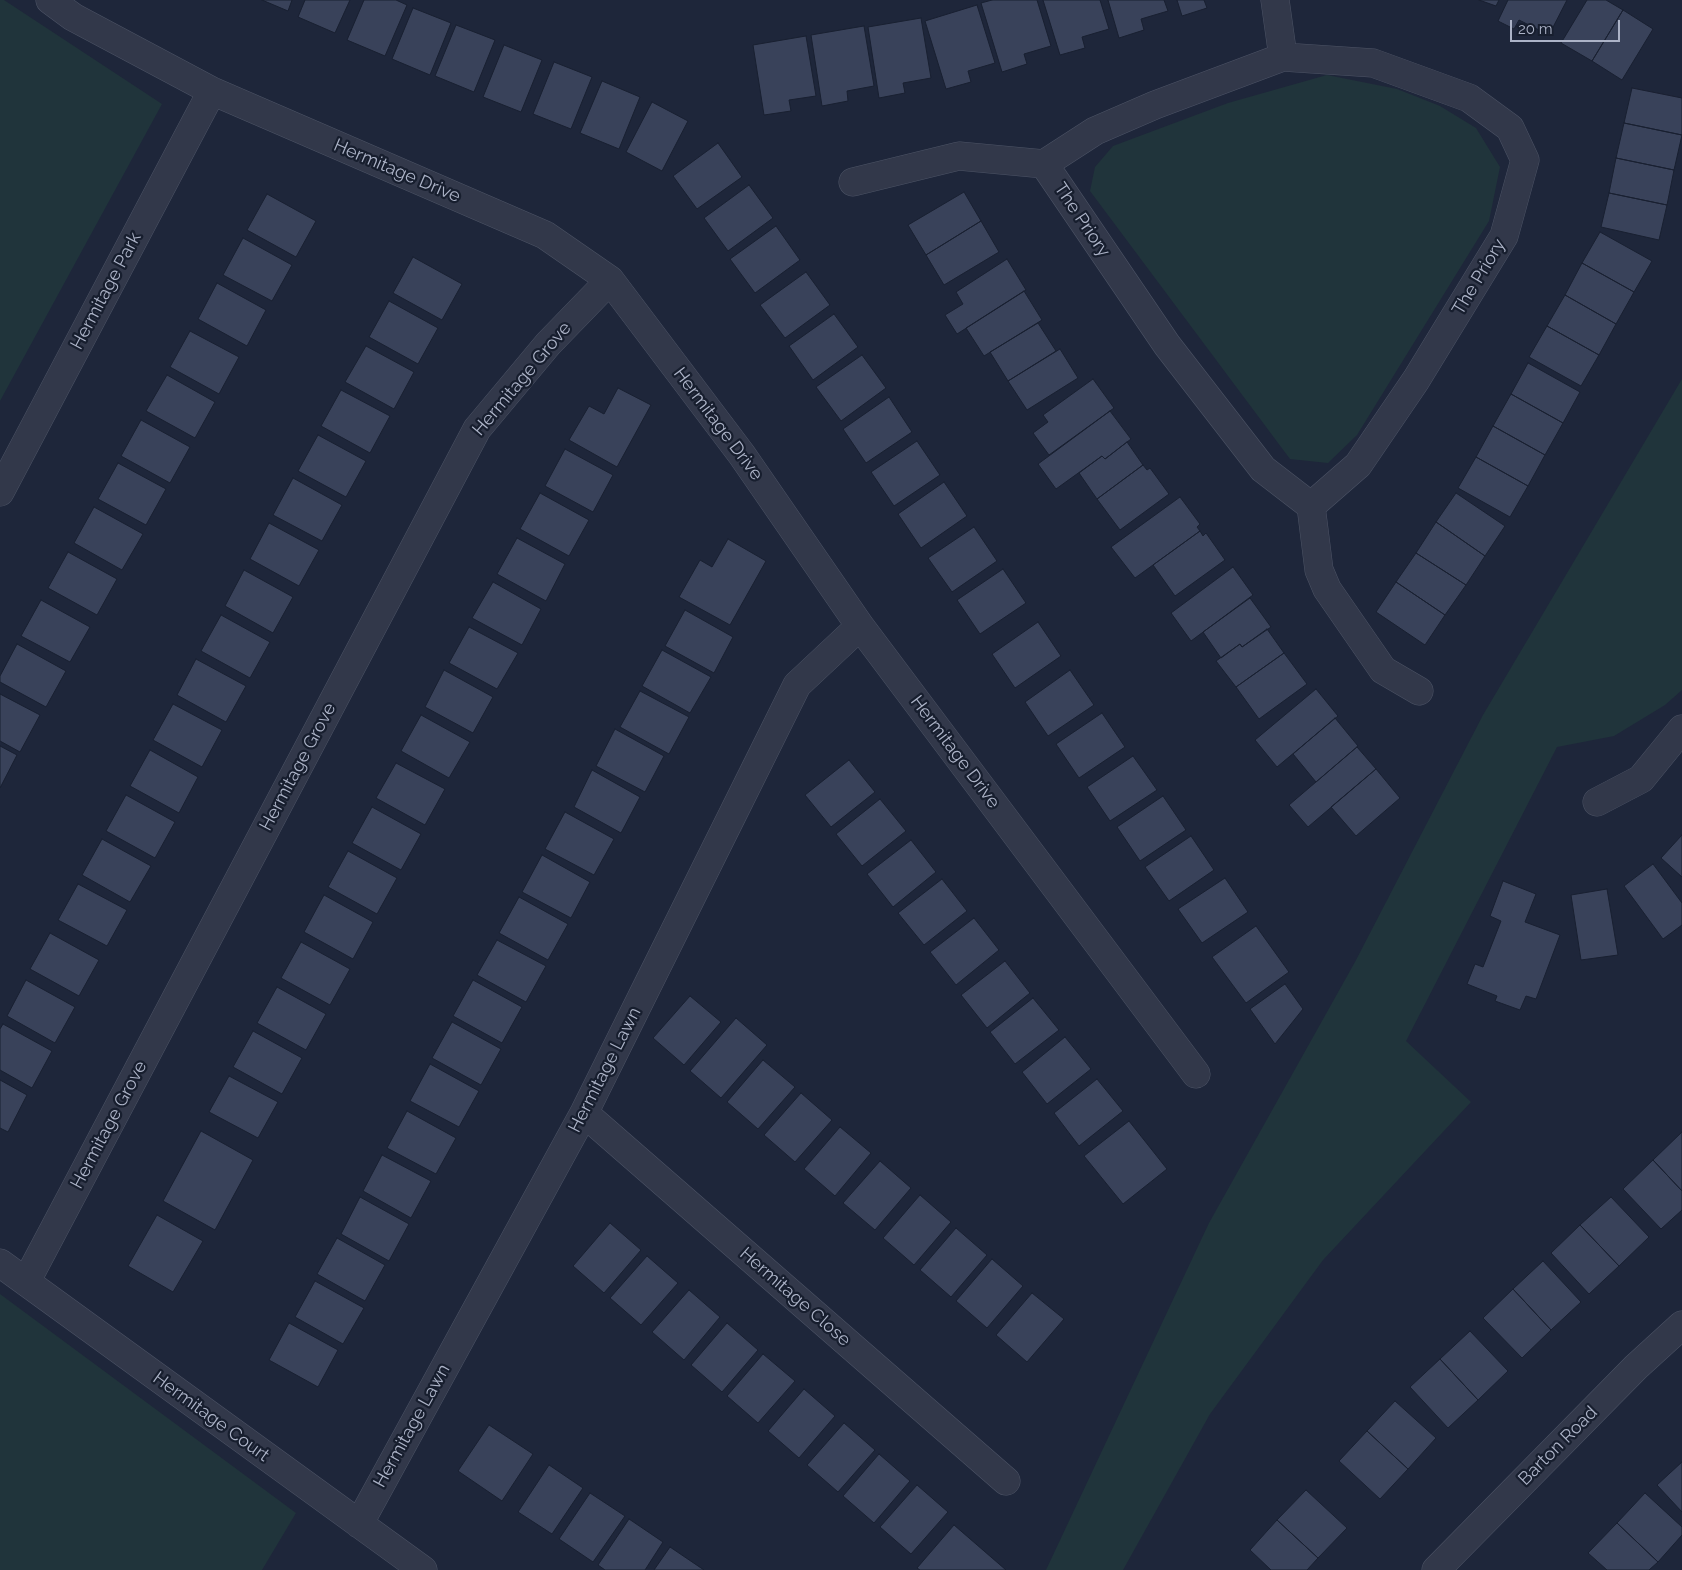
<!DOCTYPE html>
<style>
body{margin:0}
#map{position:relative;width:1682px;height:1570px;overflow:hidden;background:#1e263a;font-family:Raleway,sans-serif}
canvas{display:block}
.scale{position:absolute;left:1510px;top:20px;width:110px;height:22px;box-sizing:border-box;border:2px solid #acb3c7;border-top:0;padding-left:6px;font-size:15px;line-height:18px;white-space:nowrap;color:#acb3c7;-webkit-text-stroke:4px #171e2e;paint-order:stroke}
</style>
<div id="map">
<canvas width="1682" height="1570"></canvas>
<div class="scale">20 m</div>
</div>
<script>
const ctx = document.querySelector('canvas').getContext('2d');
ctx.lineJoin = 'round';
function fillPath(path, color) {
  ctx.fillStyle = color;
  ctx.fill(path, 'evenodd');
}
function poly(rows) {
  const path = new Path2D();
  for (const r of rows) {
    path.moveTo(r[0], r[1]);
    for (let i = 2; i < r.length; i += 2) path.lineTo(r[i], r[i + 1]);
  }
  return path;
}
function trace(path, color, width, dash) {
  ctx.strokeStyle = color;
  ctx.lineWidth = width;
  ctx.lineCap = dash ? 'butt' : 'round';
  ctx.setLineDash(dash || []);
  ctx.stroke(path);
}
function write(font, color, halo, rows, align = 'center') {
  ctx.font = font + ' Raleway,sans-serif';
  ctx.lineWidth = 4.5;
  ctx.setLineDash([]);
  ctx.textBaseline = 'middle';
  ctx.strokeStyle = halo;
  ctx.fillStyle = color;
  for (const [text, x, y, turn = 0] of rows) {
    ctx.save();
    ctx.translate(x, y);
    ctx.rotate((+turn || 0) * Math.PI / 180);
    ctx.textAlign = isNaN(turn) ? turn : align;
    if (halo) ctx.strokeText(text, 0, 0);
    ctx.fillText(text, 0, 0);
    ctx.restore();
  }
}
const green = poly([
 [0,0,4,0,162,104,0,401],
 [1327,75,1397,89,1440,106,1476,128,1500,167,1489,221,1357,435,1328,463,1290,459,1090,191,1095,167,1113,146,1228,103],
 [1682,379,1682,690,1665,705,1614,736,1557,747,1406,1041,1471,1102,1323,1260,1210,1414,1123,1570,1046,1570,1209,1223,1355,962,1483,715],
 [0,1294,296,1513,262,1570,0,1570]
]);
const building = poly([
 [262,0,292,0,288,11,262,0],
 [305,0,350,0,335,33,298,17,305,0],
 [364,0,396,0,407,5,385,56,347,40,364,0],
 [992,0,1037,0,1051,46,1024,54,1027,64,1002,72,981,3,992,0],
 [1043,0,1100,0,1109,29,1082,37,1085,48,1060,55,1043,0],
 [1108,0,1164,0,1168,11,1141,19,1144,30,1119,38,1108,0],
 [1177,0,1204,0,1207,8,1182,16,1177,0],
 [1479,0,1499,0,1496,6,1479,0],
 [1508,0,1567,0,1549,35,1519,20,1514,29,1498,21,1508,0],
 [1587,0,1606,0,1623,10,1592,61,1561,43,1587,0],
 [977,5,995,63,968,71,971,82,946,89,925,21,977,5],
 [413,8,451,23,430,75,392,59,413,8],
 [1623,10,1653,29,1622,80,1592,61,1623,10],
 [921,18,931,78,903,83,905,93,879,98,868,27,921,18],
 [456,25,495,40,474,92,435,76,456,25],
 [864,26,874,86,847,91,848,101,822,106,811,35,864,26],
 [806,36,816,96,789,100,791,111,764,115,753,45,806,36],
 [504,45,542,60,521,112,483,97,504,45],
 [554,62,592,77,571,129,533,114,554,62],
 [602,81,640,97,619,149,580,133,602,81],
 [1632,88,1682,98,1682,135,1624,123,1632,88],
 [652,102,688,121,662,171,626,152,652,102],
 [1624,123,1682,135,1674,170,1616,158,1624,123],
 [718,143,742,177,697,209,673,176,718,143],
 [1616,158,1674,170,1667,205,1609,193,1616,158],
 [749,185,773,218,728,251,704,218,749,185],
 [964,192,981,221,926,255,908,225,964,192],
 [1609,193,1667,205,1659,240,1601,227,1609,193],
 [267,194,316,221,296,257,247,230,267,194],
 [981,221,999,252,944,285,926,255,981,221],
 [776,226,800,260,755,293,730,259,776,226],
 [1600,232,1652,261,1634,292,1582,263,1600,232],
 [243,238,292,265,272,301,223,275,243,238],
 [413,257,462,284,442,320,393,293,413,257],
 [1007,259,1026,290,957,334,945,315,963,304,956,292,1007,259],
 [1582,263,1634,292,1616,324,1565,295,1582,263],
 [806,272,830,305,785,338,760,305,806,272],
 [217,283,266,310,247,346,198,319,217,283],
 [1024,291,1042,320,984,356,966,328,1024,291],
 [1565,295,1616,324,1599,355,1547,326,1565,295],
 [389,301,438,328,418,364,369,337,389,301],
 [834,314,858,347,813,380,789,346,834,314],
 [1038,323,1056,351,1008,381,990,352,1038,323],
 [1547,326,1599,355,1581,386,1529,357,1547,326],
 [190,331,239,357,219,394,170,367,190,331],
 [366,346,414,372,394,409,345,382,366,346],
 [1060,349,1078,378,1027,410,1008,381,1060,349],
 [862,355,886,388,841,421,816,387,862,355],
 [1528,363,1580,392,1563,423,1511,394,1528,363],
 [167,375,215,402,195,438,146,411,167,375],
 [1093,379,1114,408,1049,455,1033,433,1048,422,1043,415,1093,379],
 [618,388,651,405,617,467,569,440,589,406,604,414,618,388],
 [341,390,390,416,370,453,321,426,341,390],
 [1511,394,1563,423,1545,455,1493,426,1511,394],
 [889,397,912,432,866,463,843,429,889,397],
 [1110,411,1131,439,1105,459,1102,456,1056,489,1038,464,1110,411],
 [141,420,190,447,170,483,121,456,141,420],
 [1493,426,1545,455,1528,486,1476,457,1493,426],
 [318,435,366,461,346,497,298,471,318,435],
 [917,441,940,475,894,506,871,472,917,441],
 [1127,442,1143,465,1097,499,1079,473,1102,456,1105,459,1127,442],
 [565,449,613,475,593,512,545,486,565,449],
 [1476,457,1528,486,1510,517,1458,488,1476,457],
 [118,463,166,489,146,525,98,499,118,463],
 [1143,465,1147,470,1150,468,1169,494,1120,530,1097,499,1143,465],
 [293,478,342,505,322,541,273,515,293,478],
 [944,482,967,516,921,548,898,514,944,482],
 [540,493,589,520,569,556,520,529,540,493],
 [1456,493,1505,526,1485,556,1436,522,1456,493],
 [1180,497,1200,524,1197,527,1200,531,1135,578,1111,547,1180,497],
 [94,507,143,534,122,570,74,543,94,507],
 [1436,522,1485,556,1466,585,1416,553,1436,522],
 [269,523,319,550,299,586,250,559,269,523],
 [974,527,997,561,952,592,928,558,974,527],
 [1200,531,1203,536,1206,533,1225,560,1175,596,1153,565,1200,531],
 [517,538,565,564,546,601,497,574,517,538],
 [728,539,766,561,730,625,679,597,700,560,712,567,728,539],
 [68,552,117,579,97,615,48,588,68,552],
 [1416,553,1466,585,1445,615,1396,582,1416,553],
 [1233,567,1253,595,1191,641,1171,613,1233,567],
 [1003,569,1026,603,980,634,957,600,1003,569],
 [244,570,293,597,273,633,225,606,244,570],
 [493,582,541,609,522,645,472,618,493,582],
 [1396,582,1445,615,1425,645,1376,612,1396,582],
 [1250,598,1271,627,1242,647,1240,644,1221,658,1203,632,1250,598],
 [41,600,90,627,70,662,21,636,41,600],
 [685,610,733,637,714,673,665,646,685,610],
 [221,615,270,642,250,678,201,651,221,615],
 [1038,622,1061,656,1015,688,992,654,1038,622],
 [469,627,518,653,497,689,449,663,469,627],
 [1267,629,1284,653,1236,687,1216,661,1240,644,1242,647,1267,629],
 [17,644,66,671,46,707,0,682,0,676,17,644],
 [662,650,711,677,690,713,642,686,662,650],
 [1284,653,1307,684,1259,719,1236,687,1284,653],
 [196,659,246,686,226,722,177,695,196,659],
 [444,670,493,697,473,733,425,707,444,670],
 [1070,670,1094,705,1048,736,1025,702,1070,670],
 [1316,689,1338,716,1277,767,1255,740,1316,689],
 [640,691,689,717,669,754,620,727,640,691],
 [0,694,40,715,20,752,0,741,0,694],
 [173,704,222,730,202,767,153,740,173,704],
 [1102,713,1125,747,1079,778,1056,744,1102,713],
 [421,715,470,742,449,778,401,751,421,715],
 [1335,718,1358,746,1316,782,1293,754,1335,718],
 [615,729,664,756,645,792,596,766,615,729],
 [0,746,17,755,0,788,0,746],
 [1357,747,1376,769,1308,827,1289,805,1357,747],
 [150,750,198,777,179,813,130,786,150,750],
 [1133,756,1157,790,1110,821,1087,787,1133,756],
 [849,760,875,792,831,827,805,795,849,760],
 [396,763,445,789,425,825,376,798,396,763],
 [1376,769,1400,798,1356,836,1331,807,1376,769],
 [592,770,640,797,621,833,574,807,592,770],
 [126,795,175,822,155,858,106,831,126,795],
 [1163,796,1186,830,1140,861,1117,827,1163,796],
 [880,799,906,831,862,866,836,834,880,799],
 [372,807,421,834,401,870,352,843,372,807],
 [565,812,614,839,594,875,545,849,565,812],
 [1682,835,1682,877,1661,858,1682,835],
 [1191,836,1214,870,1169,901,1145,867,1191,836],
 [102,839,151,866,130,902,82,875,102,839],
 [911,840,936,872,893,907,867,874,911,840],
 [348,851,397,878,377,914,328,887,348,851],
 [542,855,590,882,571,918,522,892,542,855],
 [1653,864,1682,903,1682,925,1663,939,1624,886,1653,864],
 [1225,878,1248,912,1202,943,1178,909,1225,878],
 [942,879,967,911,924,945,898,913,942,879],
 [1503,881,1536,894,1525,922,1560,935,1536,999,1526,996,1520,1010,1495,1001,1497,996,1467,984,1475,964,1483,967,1501,921,1490,916,1503,881],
 [78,884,127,910,107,946,58,920,78,884],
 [1607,889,1618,955,1581,960,1571,895,1607,889],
 [324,895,373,922,353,959,304,932,324,895],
 [519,897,568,924,548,960,499,933,519,897],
 [974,918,999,950,956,985,930,952,974,918],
 [1256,926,1289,972,1246,1003,1212,957,1256,926],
 [50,933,99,960,79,996,30,969,50,933],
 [497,940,546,966,526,1002,477,975,497,940],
 [301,942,350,969,330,1005,281,978,301,942],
 [1005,961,1030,993,987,1028,961,995,1005,961],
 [26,980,75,1007,55,1043,7,1016,26,980],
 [473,980,522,1007,502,1043,453,1016,473,980],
 [1285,984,1303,1009,1275,1044,1250,1009,1285,984],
 [277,987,326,1014,306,1050,257,1023,277,987],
 [690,996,721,1022,684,1065,653,1038,690,996],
 [1033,998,1059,1030,1015,1064,990,1032,1033,998],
 [736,1018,767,1045,721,1098,690,1071,736,1018],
 [452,1022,501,1049,481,1085,432,1058,452,1022],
 [3,1024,52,1051,32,1088,0,1070,0,1029,3,1024],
 [253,1031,302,1058,282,1094,233,1067,253,1031],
 [1065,1037,1091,1069,1047,1104,1022,1072,1065,1037],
 [763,1060,795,1087,758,1129,727,1102,763,1060],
 [430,1064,479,1091,459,1127,410,1101,430,1064],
 [229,1076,278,1102,258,1138,209,1112,229,1076],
 [1097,1079,1123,1111,1079,1146,1054,1113,1097,1079],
 [0,1080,27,1095,8,1132,0,1128,0,1080],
 [801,1093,832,1120,795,1162,764,1135,801,1093],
 [407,1111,456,1138,436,1174,387,1148,407,1111],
 [1129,1121,1167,1169,1123,1204,1084,1156,1129,1121],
 [840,1127,871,1153,835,1196,804,1169,840,1127],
 [201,1131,253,1160,215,1230,163,1201,201,1131],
 [1682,1132,1682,1191,1653,1160,1682,1132],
 [382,1155,431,1181,411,1218,363,1191,382,1155],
 [1653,1160,1682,1191,1682,1210,1661,1229,1623,1189,1653,1160],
 [880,1161,911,1188,875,1230,843,1203,880,1161],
 [920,1195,951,1222,914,1265,883,1238,920,1195],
 [360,1197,409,1224,389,1261,341,1234,360,1197],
 [1611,1197,1649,1237,1619,1266,1580,1225,1611,1197],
 [157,1215,203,1241,173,1292,128,1266,157,1215],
 [610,1223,641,1250,604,1293,573,1266,610,1223],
 [1580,1225,1619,1266,1589,1294,1551,1253,1580,1225],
 [956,1228,987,1255,951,1297,920,1270,956,1228],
 [337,1238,385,1265,365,1301,317,1274,337,1238],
 [647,1256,678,1283,641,1325,610,1298,647,1256],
 [992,1259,1023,1286,987,1328,956,1301,992,1259],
 [1543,1261,1581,1302,1551,1330,1513,1289,1543,1261],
 [315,1281,364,1308,343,1344,295,1317,315,1281],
 [1513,1289,1551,1330,1522,1358,1483,1318,1513,1289],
 [689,1290,720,1317,684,1360,652,1332,689,1290],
 [1032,1293,1064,1319,1027,1362,996,1335,1032,1293],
 [289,1323,338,1350,318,1387,269,1360,289,1323],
 [727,1323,758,1350,722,1392,691,1365,727,1323],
 [1470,1331,1508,1371,1478,1400,1440,1359,1470,1331],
 [763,1354,795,1381,758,1423,727,1396,763,1354],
 [1440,1359,1478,1400,1448,1428,1410,1387,1440,1359],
 [804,1389,835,1416,799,1458,768,1431,804,1389],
 [1395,1401,1436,1438,1408,1469,1367,1431,1395,1401],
 [844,1423,875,1450,838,1492,807,1465,844,1423],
 [489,1425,533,1454,502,1501,458,1471,489,1425],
 [1367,1431,1408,1469,1380,1499,1339,1461,1367,1431],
 [879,1454,910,1481,874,1523,843,1496,879,1454],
 [1682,1462,1682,1512,1657,1485,1682,1462],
 [549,1465,583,1488,552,1534,518,1512,549,1465],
 [917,1485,948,1512,911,1554,880,1527,917,1485],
 [1306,1490,1347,1528,1318,1558,1277,1520,1306,1490],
 [590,1493,625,1516,593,1562,559,1539,590,1493],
 [1645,1493,1682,1527,1682,1535,1658,1562,1617,1523,1645,1493],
 [629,1519,663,1542,645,1570,605,1570,598,1565,629,1519],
 [1277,1520,1318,1558,1307,1570,1271,1570,1250,1550,1277,1520],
 [1617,1523,1658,1562,1649,1570,1607,1570,1588,1553,1617,1523],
 [954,1525,1006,1570,920,1570,917,1568,954,1525],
 [670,1547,704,1570,654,1570,670,1547]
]);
const minor = poly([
 [50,0,73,17,212,91,545,235,610,280,742,455,860,626,1196,1074],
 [1275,0,1283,57],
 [1044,164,1167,345,1263,469,1311,506,1319,570,1327,589,1383,670,1419,691],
 [853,182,959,156,1044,164,1095,131,1155,105,1283,57,1373,63,1469,98,1510,128,1525,160,1504,236,1416,380,1358,465,1311,506],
 [0,492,212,91],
 [1597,802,1641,779,1682,729],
 [584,1113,1006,1481],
 [0,1263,423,1570],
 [26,1282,477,429,548,344,610,280],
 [359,1524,584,1113,797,685,860,626],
 [1436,1570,1636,1367,1682,1325]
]);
const streetNames = [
 ["Hermitage Drive",397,171,23],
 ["The Priory",1082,220,56],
 ["The Priory",1479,277,-59],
 ["Hermitage Park",106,291,-62],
 ["Hermitage Grove",522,379,-50],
 ["Hermitage Drive",718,424,53],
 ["Hermitage Drive",955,752,53],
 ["Hermitage Grove",298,767,-62],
 ["Hermitage Lawn",605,1070,-63],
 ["Hermitage Grove",109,1125,-62],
 ["Hermitage Close",795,1297,41],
 ["Hermitage Court",211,1417,36],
 ["Hermitage Lawn",412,1426,-61],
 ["Barton Road",1558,1446,-45]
];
fillPath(green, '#20343b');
fillPath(building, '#39425a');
trace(building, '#192031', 1);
trace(minor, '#4c5365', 29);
trace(minor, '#32384a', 28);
write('18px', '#acb3c7', '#171e2e', streetNames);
</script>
